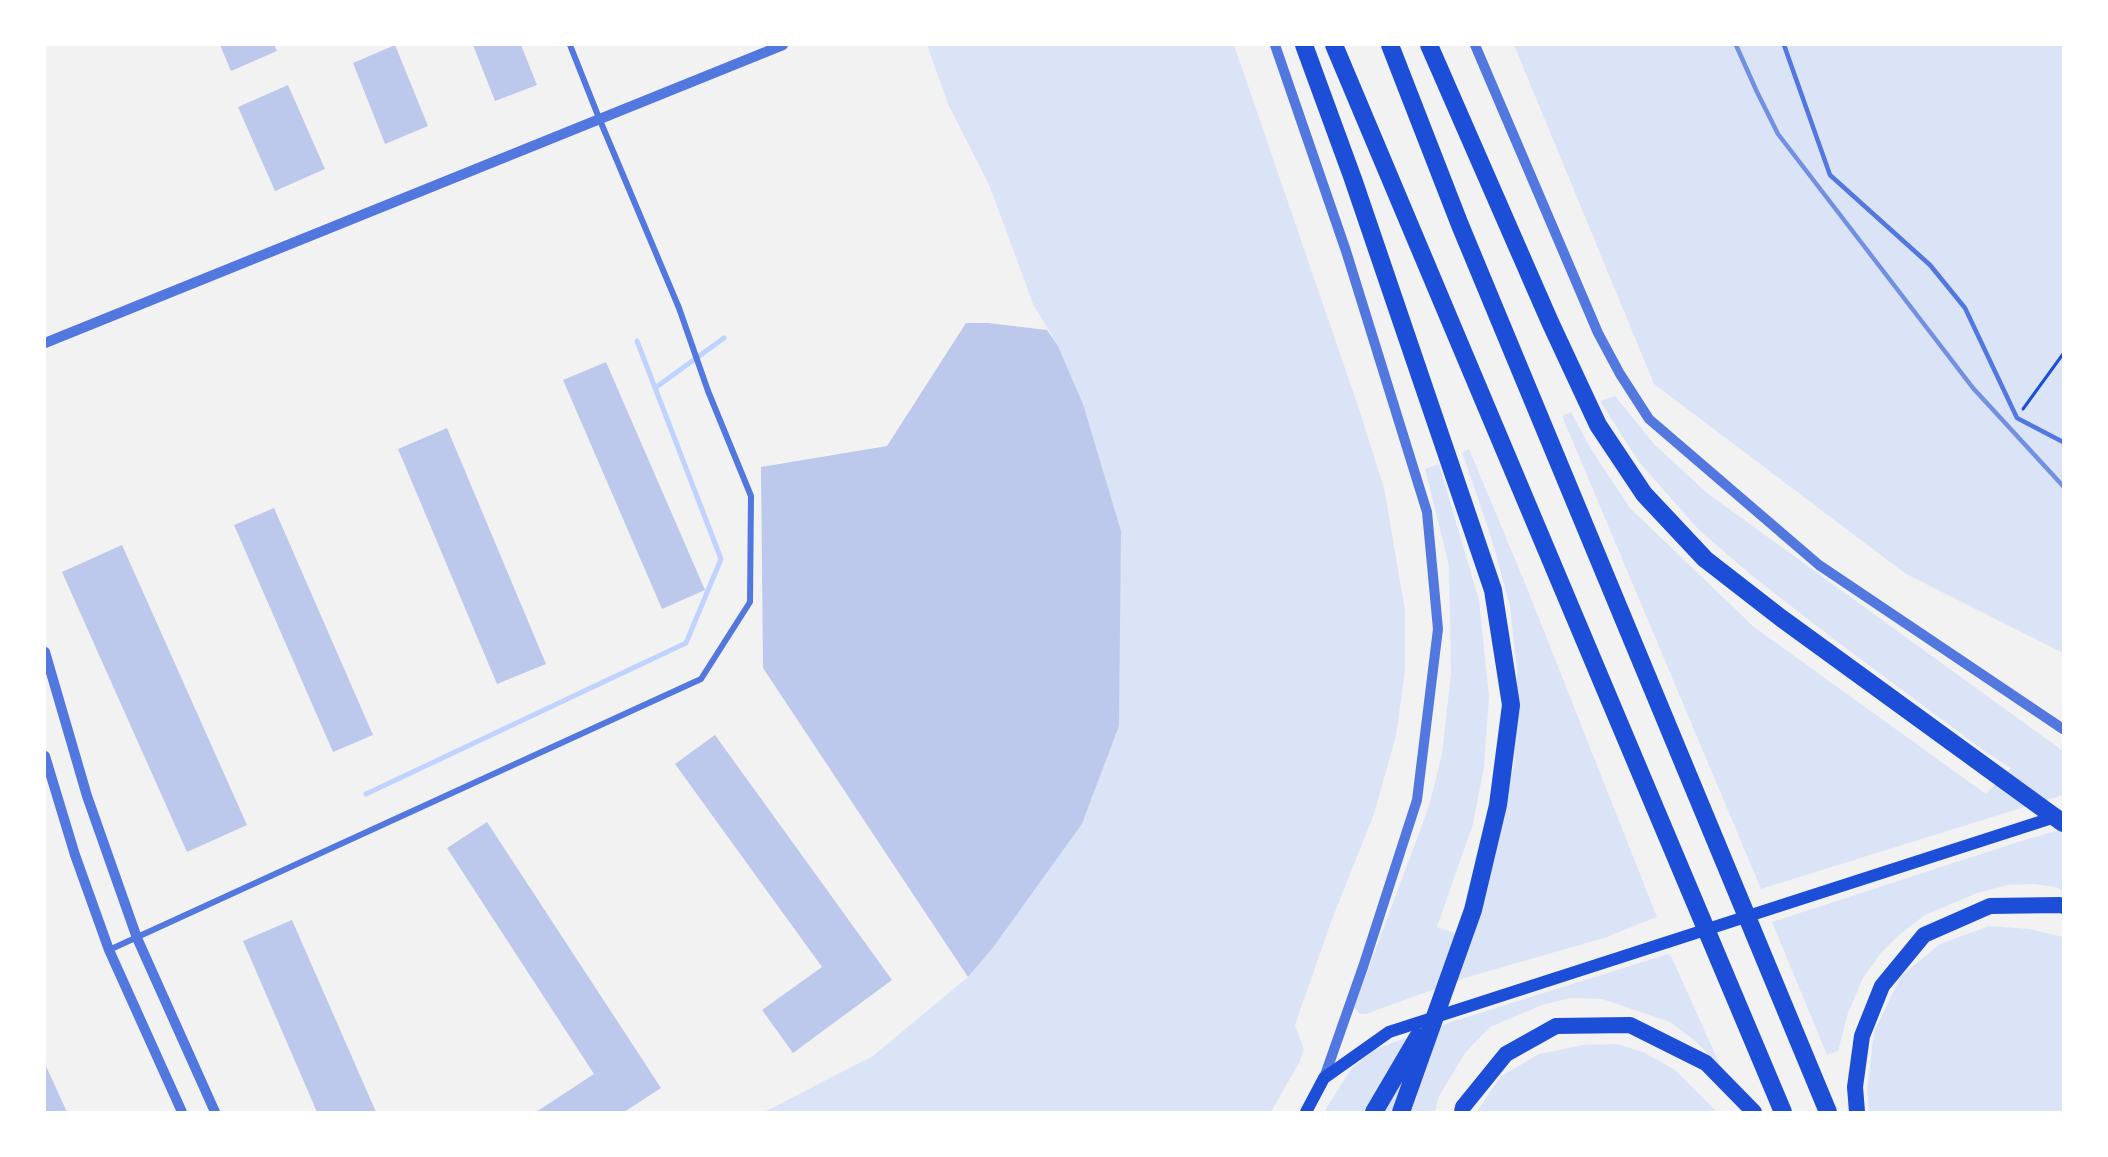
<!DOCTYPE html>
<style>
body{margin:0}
#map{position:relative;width:2108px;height:1157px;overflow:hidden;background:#f2f2f2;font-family:"IBM Plex Serif",serif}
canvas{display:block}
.frame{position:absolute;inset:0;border:46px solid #fff;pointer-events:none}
</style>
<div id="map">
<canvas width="2108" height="1157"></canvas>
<div class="frame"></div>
</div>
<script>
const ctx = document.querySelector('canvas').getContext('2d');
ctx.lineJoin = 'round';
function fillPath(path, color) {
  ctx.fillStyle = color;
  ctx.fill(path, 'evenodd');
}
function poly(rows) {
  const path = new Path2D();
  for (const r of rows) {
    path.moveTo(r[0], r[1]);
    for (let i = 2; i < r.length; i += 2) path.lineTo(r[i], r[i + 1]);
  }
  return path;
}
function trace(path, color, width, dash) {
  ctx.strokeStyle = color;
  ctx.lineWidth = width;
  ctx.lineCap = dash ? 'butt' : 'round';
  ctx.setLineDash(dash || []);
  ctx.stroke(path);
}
const green = poly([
 [927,45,1234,45,1359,409,1384,488,1405,610,1405,670,1396,736,1374,814,1331,922,1295,1025,1304,1049,1300,1061,1271,1112,764,1112,873,1056,968,977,992,949,1082,824,1119,726,1083,404,1058,346,1033,304,990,187,948,104],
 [1514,45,2063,45,2063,653,1906,574,1654,384],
 [1615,396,1655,445,1707,493,2063,751,2063,795,1761,889,1562,416,1571,412,1591,449,1630,508,1754,627,1986,794,2011,768,1987,753,1831,637,1756,579,1699,530,1639,462,1600,401],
 [1469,449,1525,583,1657,917,1604,938,1468,977,1366,1014,1360,1014,1354,1008,1429,806,1442,754,1451,673,1449,566,1425,469,1439,464,1479,600,1489,697,1484,767,1473,824,1437,927,1470,938,1494,856,1514,763,1517,718,1517,671,1510,606,1491,537,1462,452],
 [2063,829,2063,891,2055,887,2034,884,2008,885,1977,893,1925,915,1899,935,1881,953,1863,978,1848,1013,1838,1051,1827,1055,1772,922,2021,841],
 [1989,926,2030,929,2063,937,2063,1112,1869,1112,1867,1090,1874,1032,1901,976,1940,944],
 [1668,954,1672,958,1720,1065,1694,1040,1670,1022,1602,999,1571,998,1542,1005,1490,1027,1465,1053,1438,1098,1435,1112,1324,1112,1351,1069,1375,1049,1451,1022],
 [1617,1044,1643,1052,1675,1070,1717,1112,1477,1112,1500,1077,1539,1054,1583,1045]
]);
const stream = poly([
 [655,388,724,338],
 [366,794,686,643,721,559,637,341]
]);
const building = poly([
 [220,45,274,45,277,51,231,71],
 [395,45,428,126,385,144,353,63],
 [473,45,521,45,537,85,495,101],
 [288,85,325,169,275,191,238,107],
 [966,323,988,323,1047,330,1058,346,1083,404,1121,531,1119,726,1082,824,992,949,968,977,763,668,761,467,887,446],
 [606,362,705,590,662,609,563,380],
 [447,428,546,664,497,684,398,449],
 [274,508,373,735,333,752,234,525],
 [122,545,247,825,187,852,62,572],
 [715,735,892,980,793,1053,762,1010,822,967,675,764],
 [487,822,661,1088,624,1112,536,1112,594,1074,447,848],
 [292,920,376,1112,317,1112,243,941],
 [45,1064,67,1112,45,1112]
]);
const path = poly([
 [2023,409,2063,354]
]);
const service = poly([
 [1784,45,1830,175,1930,265,1965,308,2017,418,2063,442]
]);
const minor = poly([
 [109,950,701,679,750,602,751,496,708,391,679,308,599,118,570,45]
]);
const tertiary = poly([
 [1275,45,1346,251,1427,512,1438,629,1417,800,1363,967,1324,1078],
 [1475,45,1598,333,1620,374,1649,419,1819,565,2063,729],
 [45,343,783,45],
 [45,652,87,796,137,938,215,1112],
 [45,756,75,855,109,950,182,1112]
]);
const secondary = poly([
 [1306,1112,1324,1078,1389,1032,2058,816]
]);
const trunk = poly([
 [1462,1112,1463,1107,1506,1054,1556,1026,1630,1025,1706,1063,1754,1112],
 [1857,1112,1855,1087,1862,1036,1882,986,1924,935,1990,906,2060,905,2063,906]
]);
const motorway = poly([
 [1304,45,1353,179,1493,590,1511,705,1498,805,1473,910,1401,1112],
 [1334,45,1783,1112],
 [1390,45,1460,225,1828,1112],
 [1429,45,1550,322,1598,425,1644,494,1705,559,1781,618,2063,823],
 [1374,1112,1418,1037]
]);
const rail = poly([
 [1736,45,1757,92,1778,134,1973,388,2063,486]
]);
fillPath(green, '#dbe4f7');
trace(stream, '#bfd3fe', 5);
fillPath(building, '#bdc9ec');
trace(path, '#1d4ed8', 3);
trace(service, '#5277de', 4.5);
trace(minor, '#5277de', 6);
trace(tertiary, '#5277de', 10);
trace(secondary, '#1d4ed8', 12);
trace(trunk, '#1d4ed8', 16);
trace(motorway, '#1d4ed8', 18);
trace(rail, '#7290e2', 4.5);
</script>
